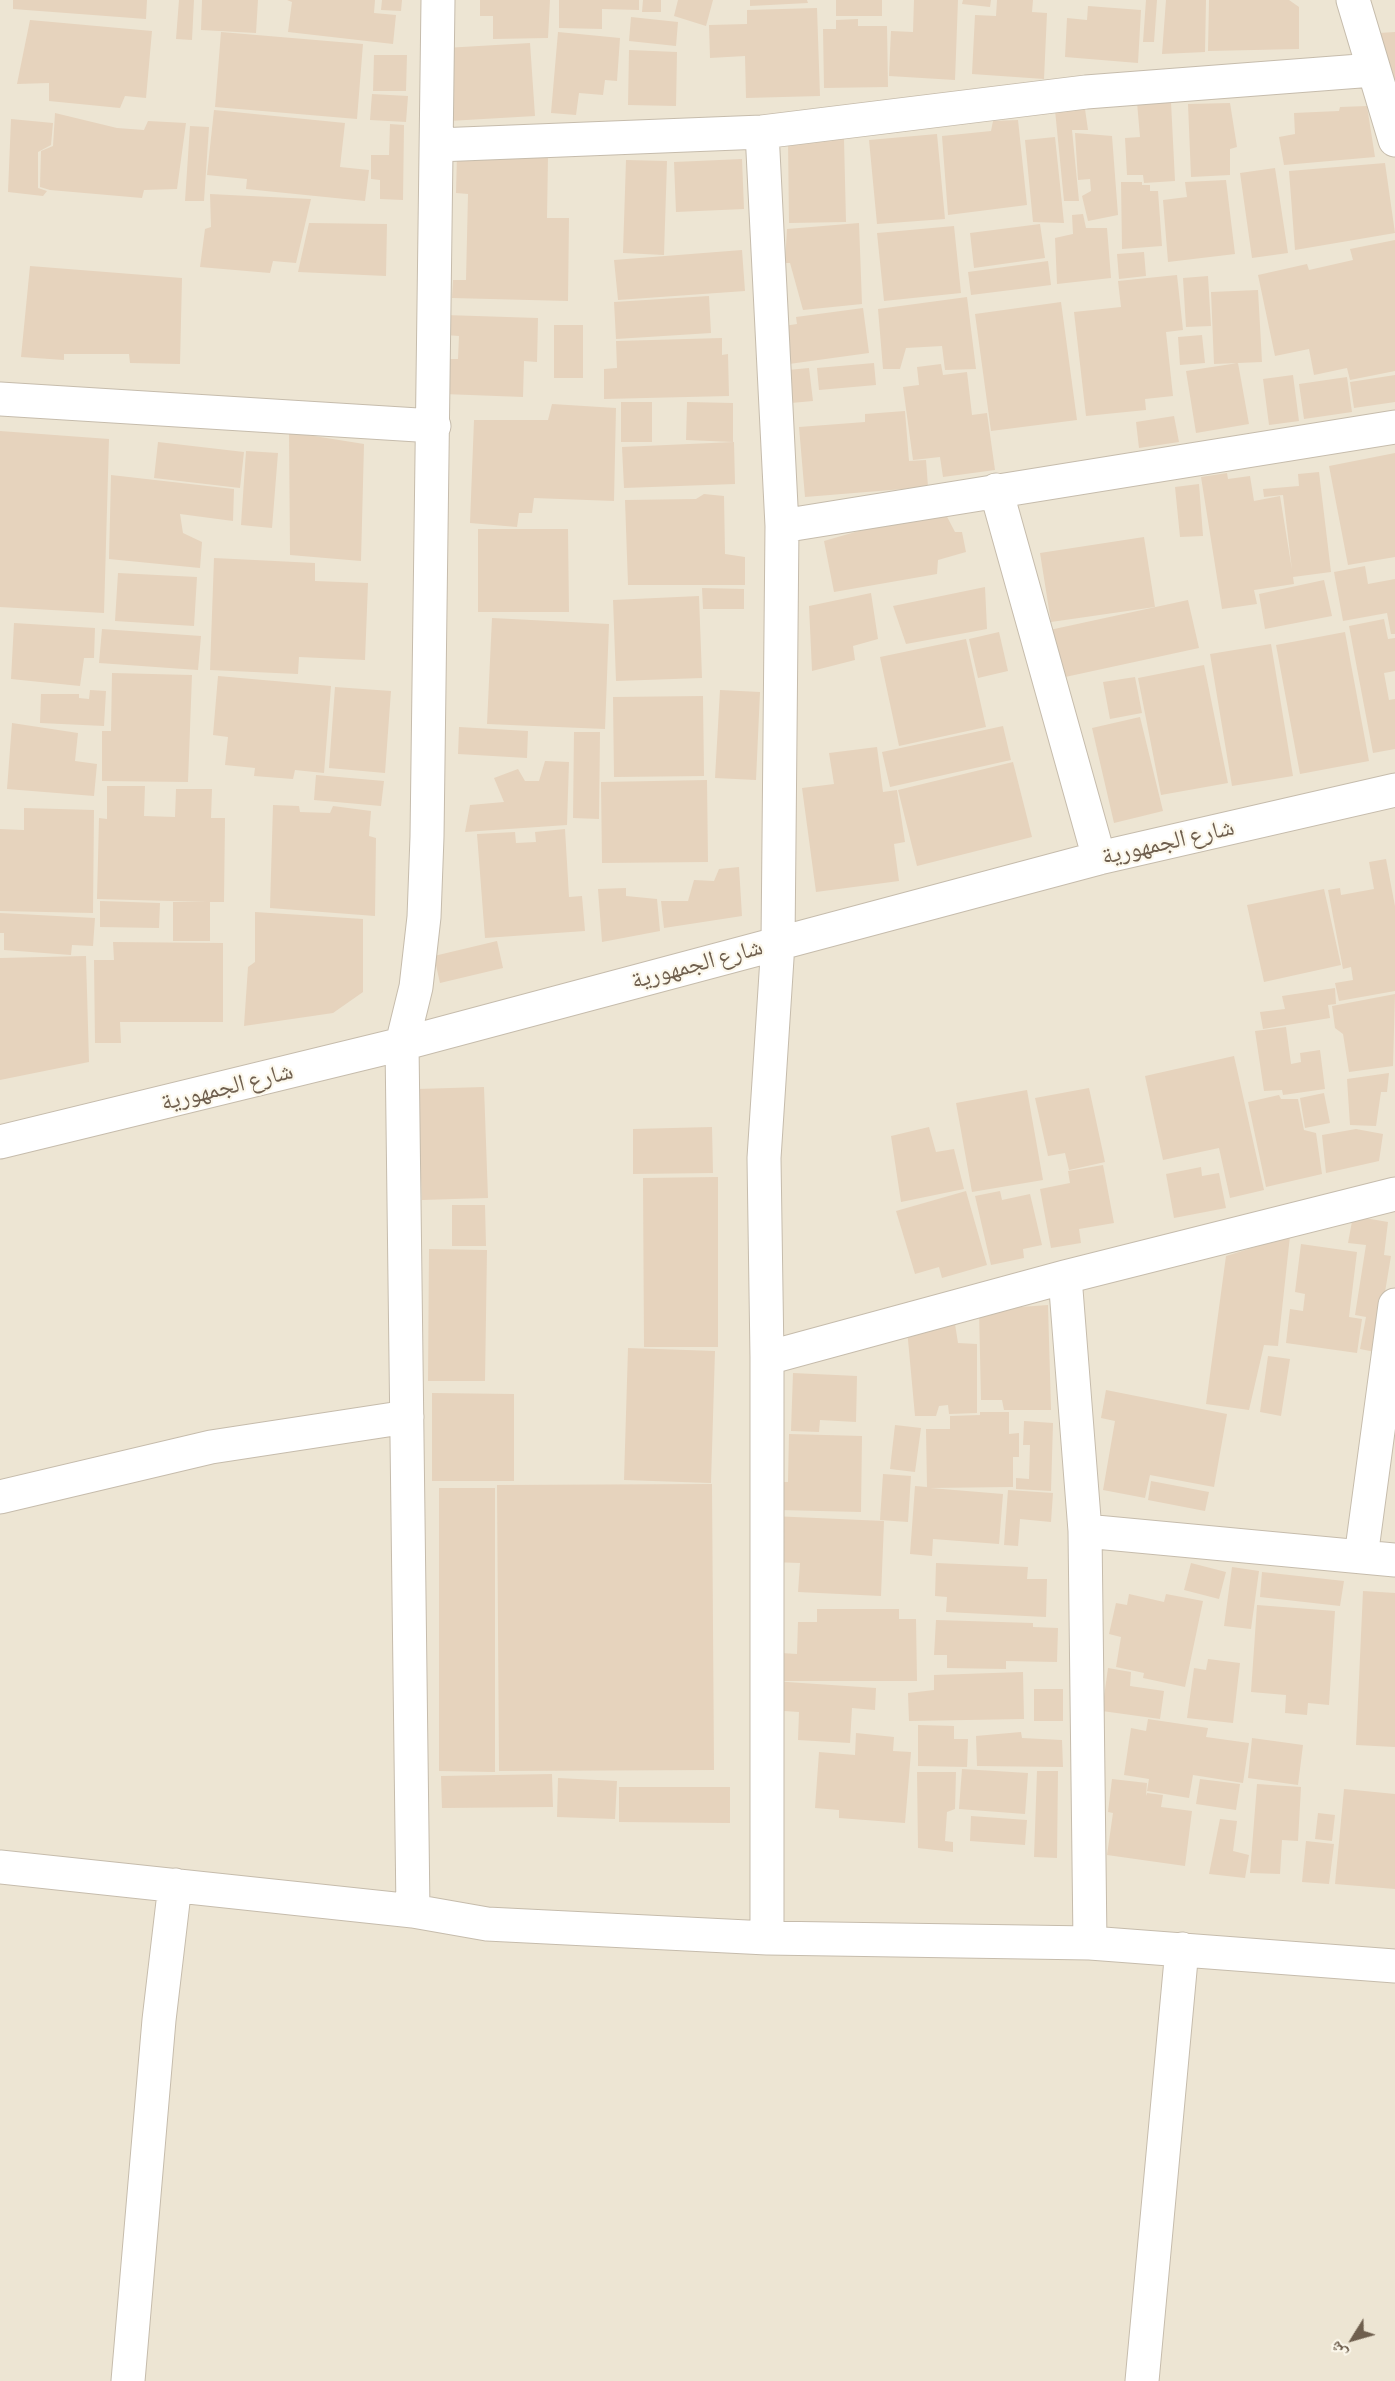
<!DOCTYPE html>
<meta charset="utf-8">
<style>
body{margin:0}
#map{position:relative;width:1395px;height:2381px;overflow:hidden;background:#f9f5e6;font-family:"Alegreya Sans","Noto Naskh Arabic",sans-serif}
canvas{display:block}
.north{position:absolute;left:1323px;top:2309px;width:60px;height:60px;-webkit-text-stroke:4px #fcf8ec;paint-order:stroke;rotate:233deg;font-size:16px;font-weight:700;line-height:24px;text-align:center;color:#6f5f4e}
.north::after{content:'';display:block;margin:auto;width:21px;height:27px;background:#6f5f4e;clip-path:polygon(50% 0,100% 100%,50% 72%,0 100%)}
</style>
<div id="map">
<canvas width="1395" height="2381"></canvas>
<div class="north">ش</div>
</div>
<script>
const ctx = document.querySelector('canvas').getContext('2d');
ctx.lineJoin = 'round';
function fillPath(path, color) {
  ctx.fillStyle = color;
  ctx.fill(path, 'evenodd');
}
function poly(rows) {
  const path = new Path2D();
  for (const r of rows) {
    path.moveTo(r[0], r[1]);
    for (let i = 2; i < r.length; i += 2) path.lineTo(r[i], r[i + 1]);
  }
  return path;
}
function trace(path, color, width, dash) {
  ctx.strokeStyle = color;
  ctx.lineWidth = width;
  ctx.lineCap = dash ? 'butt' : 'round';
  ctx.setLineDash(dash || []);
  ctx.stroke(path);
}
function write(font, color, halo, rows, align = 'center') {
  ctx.font = font + ' "Alegreya Sans","Noto Naskh Arabic",sans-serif';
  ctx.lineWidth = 4.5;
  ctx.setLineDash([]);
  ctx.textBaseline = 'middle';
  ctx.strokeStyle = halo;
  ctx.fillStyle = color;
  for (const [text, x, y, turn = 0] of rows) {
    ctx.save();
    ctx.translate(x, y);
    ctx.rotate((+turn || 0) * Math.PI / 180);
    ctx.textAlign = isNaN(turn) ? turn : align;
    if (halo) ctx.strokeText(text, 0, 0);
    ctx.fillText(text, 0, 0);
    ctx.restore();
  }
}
const residential = poly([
 [0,0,1395,0,1395,2381,0,2381]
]);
const building = poly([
 [13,0,147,0,146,19,13,9],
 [179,0,194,0,192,40,176,39],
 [202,0,258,0,256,33,201,30],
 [287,0,375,0,374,13,396,15,393,44,288,32,292,2],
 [382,0,402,0,401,11,381,10],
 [480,0,550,0,548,38,493,39,493,16,480,16],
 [559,0,639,0,639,10,602,9,602,29,559,28],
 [643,0,661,0,661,12,642,12],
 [678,0,713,0,706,26,674,16],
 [750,0,807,0,808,3,750,6],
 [836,0,882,0,882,16,836,16],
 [914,0,958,0,955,80,889,76,891,31,913,32],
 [963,0,991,0,990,7,962,4],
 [997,0,1033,0,1032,12,1047,13,1044,79,972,74,975,15,996,16],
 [1146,0,1157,0,1154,42,1143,42],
 [1166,0,1206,0,1205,52,1162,54],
 [1209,0,1289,0,1299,7,1299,49,1208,51],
 [1088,6,1141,10,1138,63,1065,57,1067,18,1087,20],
 [817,8,820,96,746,98,745,56,710,58,709,25,747,24,747,10],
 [631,17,678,22,676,46,629,41],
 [858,19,858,26,887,26,888,87,824,88,823,29,836,29,836,20],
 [30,20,152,31,146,98,125,96,120,108,49,101,49,83,17,84],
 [221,32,363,44,357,119,215,107],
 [558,32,620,38,617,81,605,80,603,95,579,93,576,115,551,113],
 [1395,32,1395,101,1379,33],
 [530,43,535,116,449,121,445,48],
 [629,50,677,52,676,106,628,105],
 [374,55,407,55,406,91,373,91],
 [372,94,408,96,406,122,370,120],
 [1137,102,1171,102,1175,181,1144,183,1143,175,1127,175,1125,138,1140,137],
 [1230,103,1237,147,1230,149,1230,175,1191,177,1188,104],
 [1367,106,1375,157,1284,165,1279,137,1295,134,1294,113,1339,111,1340,107],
 [1085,109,1088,130,1072,130,1079,201,1064,201,1055,110],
 [214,110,345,123,340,167,369,170,365,201,246,189,247,179,207,175],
 [55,113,117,128,144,130,148,121,186,123,177,189,144,190,142,198,50,190,40,187,41,151,53,146],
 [11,119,53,123,51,145,38,152,38,188,47,191,43,196,8,192],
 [1018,120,1027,205,948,215,942,136,991,131,993,121],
 [390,124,404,125,403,200,380,199,380,180,371,179,371,155,389,155],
 [190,126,209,127,204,201,185,201],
 [1075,133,1112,136,1118,215,1088,221,1082,196,1091,191,1090,179,1078,180],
 [937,134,945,219,877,224,869,140],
 [1055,137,1064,223,1033,222,1025,140],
 [844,139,846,222,789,223,788,140],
 [457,154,548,157,547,218,569,218,568,301,452,298,453,280,466,280,468,194,456,193],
 [742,159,744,209,676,212,674,162],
 [626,160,667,161,664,255,623,253],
 [1385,163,1395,233,1295,250,1289,171],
 [1275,168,1288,253,1252,258,1240,173],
 [1226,180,1235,254,1168,262,1163,200,1187,197,1185,182],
 [1121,182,1142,182,1142,185,1150,185,1150,191,1158,191,1162,246,1122,249],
 [210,194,311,199,296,263,273,261,270,273,200,267,205,229,211,227],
 [1083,214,1086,228,1107,228,1111,278,1057,284,1055,238,1073,234,1072,215],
 [309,223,387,224,386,276,298,272],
 [859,223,862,304,803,310,790,263,785,263,787,229],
 [1040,224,1045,258,974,268,970,233],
 [954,226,961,293,884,301,877,233],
 [1395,240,1395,371,1350,380,1347,368,1314,375,1309,349,1275,356,1258,275,1307,264,1309,270,1353,260,1350,249],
 [742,250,745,291,618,300,614,260],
 [1144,252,1146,276,1119,279,1117,254],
 [1048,261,1051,285,971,295,968,272],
 [30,266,182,278,180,364,130,363,129,354,64,354,64,360,21,357],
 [1177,275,1183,330,1166,332,1173,396,1145,399,1146,410,1086,416,1074,312,1121,307,1118,281],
 [1208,276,1211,326,1186,327,1183,278],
 [1258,290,1262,362,1214,364,1211,292],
 [709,296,711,333,616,339,614,302],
 [967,297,976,369,945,370,942,346,906,348,900,369,883,369,878,309],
 [1061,302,1077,420,991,431,975,314],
 [863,308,869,353,789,364,784,326,797,324,796,317],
 [445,315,538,318,537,362,524,361,523,397,444,394,445,359,458,359,459,336,445,335],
 [554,325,583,325,583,378,554,378],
 [1202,335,1205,363,1180,365,1178,337],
 [722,338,722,355,728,354,729,396,604,399,604,369,617,368,616,341],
 [874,363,876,385,819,390,817,368],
 [1238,363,1249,424,1196,433,1186,371],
 [941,364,943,375,967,372,972,415,987,413,995,470,943,477,940,457,913,460,903,387,919,385,917,367],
 [809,368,813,401,791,403,788,370],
 [1293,375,1299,421,1269,425,1263,379],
 [1395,375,1395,402,1354,408,1350,382],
 [1347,377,1352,412,1304,419,1299,384],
 [621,402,652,402,652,442,621,442],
 [687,402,733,403,733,442,686,440],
 [552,404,616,408,614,501,534,498,532,513,519,513,517,527,470,523,474,420,548,420],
 [905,411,909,461,926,460,928,487,805,497,799,427,865,422,865,414],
 [1174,416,1179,442,1139,448,1136,422],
 [0,431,109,439,104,613,0,607],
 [289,432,364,444,361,561,290,555],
 [158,442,244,452,240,488,154,478],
 [734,442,735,484,624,488,622,447],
 [246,451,278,453,272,528,241,525],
 [1395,453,1395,557,1348,565,1329,466],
 [1319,472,1331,572,1293,577,1294,584,1254,590,1257,604,1222,609,1201,477,1227,473,1228,479,1250,476,1254,501,1280,496,1292,570,1283,495,1264,497,1263,489,1299,486,1298,474],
 [111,475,234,489,233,521,180,514,183,533,202,542,200,568,109,559],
 [1199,484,1203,536,1180,537,1175,487],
 [704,494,724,496,725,554,745,557,745,585,628,585,625,500,696,499],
 [942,507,955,532,962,532,966,552,938,560,937,574,834,592,824,541],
 [478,529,568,529,569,612,478,612],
 [1144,537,1155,607,1051,622,1040,553],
 [214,558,315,563,315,581,368,583,365,660,299,657,298,674,210,670],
 [1365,566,1368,584,1395,579,1395,634,1391,634,1387,613,1343,621,1334,572],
 [118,573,197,577,194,626,115,621],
 [1324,580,1332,616,1265,629,1259,594],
 [985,587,987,629,906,644,893,606],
 [702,588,744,589,744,609,703,609],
 [871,593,878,639,853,646,855,660,812,671,809,606],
 [699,596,702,678,616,681,613,600],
 [1188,600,1199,648,1056,679,1045,631],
 [492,618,609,624,605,729,487,724],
 [1384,619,1388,639,1395,638,1395,671,1384,673,1389,700,1395,699,1395,749,1373,753,1349,626],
 [14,623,95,628,94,658,84,658,80,686,11,679],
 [102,629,201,636,198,670,99,663],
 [999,632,1008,671,978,678,969,639],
 [1345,632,1369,761,1300,774,1276,645],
 [966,639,986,727,899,746,880,657],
 [1271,644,1293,776,1232,786,1210,654],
 [1204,665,1228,783,1161,795,1138,678],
 [112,673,192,675,188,782,102,781,102,731,111,731],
 [218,676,331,686,324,773,295,770,293,779,254,776,255,768,225,765,228,737,213,735],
 [1135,677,1142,713,1110,719,1103,682],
 [335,687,391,691,385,773,329,768],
 [90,690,106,691,104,726,40,723,41,694,79,694,79,698,89,699],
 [720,690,760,692,756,780,715,778],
 [703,696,704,776,614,777,613,697],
 [1140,717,1163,811,1114,823,1092,728],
 [12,723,78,733,75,761,97,764,94,796,7,789],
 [1003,726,1011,760,890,787,882,752],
 [459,727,528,731,527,758,458,754],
 [574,732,600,732,599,819,573,818],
 [877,747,883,792,897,790,905,842,894,844,899,881,816,892,802,788,834,784,829,753],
 [545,761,569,762,567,825,465,832,470,805,504,802,494,778,518,769,525,781,539,781],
 [1013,762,1032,837,917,866,898,790],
 [316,775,384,781,381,806,314,800],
 [707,780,708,862,602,863,601,782],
 [107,786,145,786,144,816,175,817,176,789,212,789,211,818,225,818,224,902,210,902,210,941,173,941,173,902,207,902,97,899,99,818,107,819],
 [273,805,299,806,300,812,330,813,333,806,371,811,369,836,376,838,375,916,270,908],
 [24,808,94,810,93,913,0,911,0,829,24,830],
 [565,829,569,897,582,896,585,931,485,938,477,834,515,832,516,843,536,842,535,832],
 [1386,859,1395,906,1395,991,1339,1001,1335,983,1353,980,1351,967,1343,969,1328,890,1340,888,1341,895,1374,889,1369,862],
 [739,867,742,916,664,928,661,901,688,901,694,880,714,881,719,869],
 [626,888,626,896,657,899,660,931,602,942,598,889],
 [1324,889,1341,965,1264,982,1247,905],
 [100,901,160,903,159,928,100,927],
 [255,912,363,919,363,992,333,1013,244,1026,248,967,255,962],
 [0,913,95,918,93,946,72,945,71,955,4,950,4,933,0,933],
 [497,941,503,968,440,983,434,956],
 [113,942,223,943,223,1022,120,1022,121,1043,95,1043,94,960,114,960],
 [86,956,89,1062,0,1080,0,958],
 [1335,988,1336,1004,1328,1005,1330,1018,1263,1029,1260,1012,1285,1009,1282,996],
 [1395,994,1393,1066,1349,1072,1343,1034,1335,1028,1332,1006],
 [1286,1027,1291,1064,1301,1062,1300,1053,1320,1050,1325,1089,1283,1095,1282,1090,1264,1091,1255,1031],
 [1234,1056,1264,1190,1230,1198,1219,1148,1163,1160,1145,1076],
 [1389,1073,1387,1092,1381,1092,1376,1126,1350,1125,1347,1079],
 [484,1087,488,1198,422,1200,417,1089],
 [1089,1088,1105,1162,1069,1170,1065,1153,1048,1156,1035,1098],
 [1027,1090,1043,1180,972,1192,956,1103],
 [1324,1093,1330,1123,1305,1128,1300,1098],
 [1279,1095,1281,1099,1298,1099,1304,1130,1316,1133,1322,1174,1266,1187,1248,1102],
 [712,1127,713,1173,633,1174,633,1129],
 [929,1127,936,1152,954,1149,964,1189,901,1202,891,1136],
 [1356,1129,1383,1134,1379,1161,1326,1173,1322,1135],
 [1103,1165,1114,1223,1079,1229,1081,1243,1051,1248,1040,1189,1070,1183,1068,1171],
 [1201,1167,1202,1176,1219,1173,1226,1208,1174,1218,1166,1174],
 [718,1177,718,1347,644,1347,643,1178],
 [966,1191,987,1265,942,1278,939,1267,915,1274,896,1211],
 [1000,1191,1002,1200,1030,1194,1042,1245,1023,1249,1024,1258,991,1265,975,1196],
 [452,1205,485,1205,486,1246,452,1246],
 [1353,1216,1388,1222,1384,1255,1391,1256,1375,1352,1360,1349,1366,1317,1355,1315,1366,1245,1348,1243],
 [1290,1236,1278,1346,1264,1345,1249,1410,1206,1404,1226,1256],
 [1301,1244,1357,1252,1349,1317,1362,1319,1357,1353,1286,1343,1290,1309,1303,1311,1305,1294,1295,1292],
 [429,1249,487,1250,485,1381,428,1381],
 [1048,1305,1051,1410,1004,1410,1002,1400,981,1400,979,1310],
 [955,1324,958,1343,977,1344,977,1413,949,1414,948,1405,939,1406,936,1416,915,1416,907,1329],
 [628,1348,715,1351,711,1483,624,1480],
 [1268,1356,1290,1359,1281,1416,1260,1412],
 [793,1373,857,1376,856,1422,820,1420,819,1432,791,1431],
 [1106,1390,1227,1414,1214,1487,1150,1475,1145,1498,1103,1490,1115,1421,1101,1418],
 [432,1393,514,1394,514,1481,432,1481],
 [980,1412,1009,1412,1009,1434,1019,1433,1019,1457,1013,1457,1013,1487,930,1488,1003,1494,999,1544,933,1539,932,1556,910,1554,915,1486,927,1487,926,1429,950,1429,950,1416,980,1415],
 [1024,1421,1053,1423,1051,1491,1016,1489,1016,1478,1029,1479,1030,1445,1023,1445],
 [895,1425,921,1428,915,1472,890,1469],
 [789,1434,862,1436,861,1512,779,1510,779,1482,788,1482],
 [883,1474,911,1476,908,1522,880,1520],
 [1151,1481,1209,1492,1205,1511,1148,1500],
 [712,1484,714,1770,499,1771,497,1485],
 [439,1488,495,1488,495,1772,439,1771],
 [1008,1490,1053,1493,1051,1522,1020,1519,1018,1546,1004,1545],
 [772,1516,884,1521,881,1596,798,1592,800,1563,771,1562],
 [936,1563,1028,1567,1027,1579,1047,1579,1046,1617,946,1612,947,1597,935,1596],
 [1191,1563,1226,1572,1219,1599,1184,1590],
 [1232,1567,1259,1571,1251,1629,1224,1626],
 [1262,1572,1344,1581,1340,1606,1260,1597],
 [1363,1591,1395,1593,1395,1747,1356,1745],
 [1129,1594,1164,1602,1166,1594,1203,1601,1185,1687,1143,1678,1144,1673,1116,1667,1121,1637,1109,1634,1116,1603,1127,1605],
 [1257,1605,1335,1611,1329,1705,1308,1703,1307,1715,1285,1713,1286,1695,1251,1692],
 [817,1609,899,1609,899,1619,916,1619,917,1681,782,1681,781,1653,797,1654,798,1622,817,1622],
 [936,1620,1033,1623,1033,1627,1058,1628,1057,1662,1006,1661,1006,1669,947,1668,947,1655,934,1655],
 [1208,1659,1240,1663,1233,1723,1187,1718,1194,1668,1206,1670],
 [1108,1668,1131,1672,1130,1686,1164,1691,1160,1719,1102,1711],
 [1023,1672,1024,1719,909,1721,908,1693,934,1690,934,1675],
 [772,1681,876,1688,875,1710,852,1708,850,1743,798,1740,799,1712,769,1710],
 [1034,1689,1063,1689,1063,1721,1034,1721],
 [1148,1719,1208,1728,1206,1737,1249,1743,1243,1783,1193,1775,1189,1798,1147,1791,1149,1779,1124,1775,1131,1728,1146,1731],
 [918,1725,954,1726,954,1739,968,1739,967,1767,918,1766],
 [1021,1732,1022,1738,1062,1740,1063,1767,977,1766,976,1736],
 [856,1733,894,1737,893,1751,911,1752,905,1823,839,1818,839,1810,815,1808,819,1752,855,1755],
 [1252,1738,1303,1745,1298,1785,1248,1778],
 [962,1769,1028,1773,1025,1814,959,1809],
 [1037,1771,1058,1771,1057,1858,1034,1857],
 [917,1772,956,1772,955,1809,947,1812,945,1841,953,1842,953,1852,918,1848],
 [552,1774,553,1807,442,1808,441,1776],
 [558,1778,617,1781,615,1819,557,1817],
 [1112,1779,1147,1783,1146,1796,1147,1793,1163,1795,1161,1807,1192,1811,1185,1866,1107,1855,1113,1813,1108,1812],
 [1200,1779,1240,1784,1236,1810,1196,1804],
 [1257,1784,1301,1787,1298,1841,1282,1840,1280,1874,1250,1873],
 [619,1787,730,1787,730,1823,619,1822],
 [1344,1789,1395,1794,1395,1889,1335,1884],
 [1318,1813,1335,1815,1332,1841,1315,1839],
 [971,1816,1027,1820,1025,1845,970,1841],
 [1220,1819,1237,1821,1233,1851,1249,1855,1245,1878,1209,1874],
 [1306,1841,1334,1844,1329,1884,1302,1882]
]);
const minor = poly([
 [1353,0,1395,140],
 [762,132,782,526,778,943,764,1158,767,1358,767,1938],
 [437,145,762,132,1086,92,1373,70],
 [0,399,434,426],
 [996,490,1099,858],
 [782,526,1395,427],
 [0,1142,402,1044,1099,858,1395,790],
 [1065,1277,1085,1531,1090,1943],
 [767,1358,1065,1277,1395,1194],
 [0,1497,211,1447,407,1417],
 [1085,1531,1395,1560],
 [1361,1557,1395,1305],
 [0,1867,413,1911,487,1924,767,1938,1090,1943,1395,1966],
 [413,1911,402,1044,416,987,424,917,427,837,438,0],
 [128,2381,159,2020,175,1885],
 [1142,2381,1182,1949]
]);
const streetNames = [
 ["شارع الجمهورية",1168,842,-13],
 ["شارع الجمهورية",697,964,-15],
 ["شارع الجمهورية",227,1087,-14]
];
fillPath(residential, '#ede5d3');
fillPath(building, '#e6d3bd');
trace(minor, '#c6bcac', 35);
trace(minor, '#fff', 33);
write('24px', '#6f5f4e', '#fcf8ec', streetNames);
</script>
